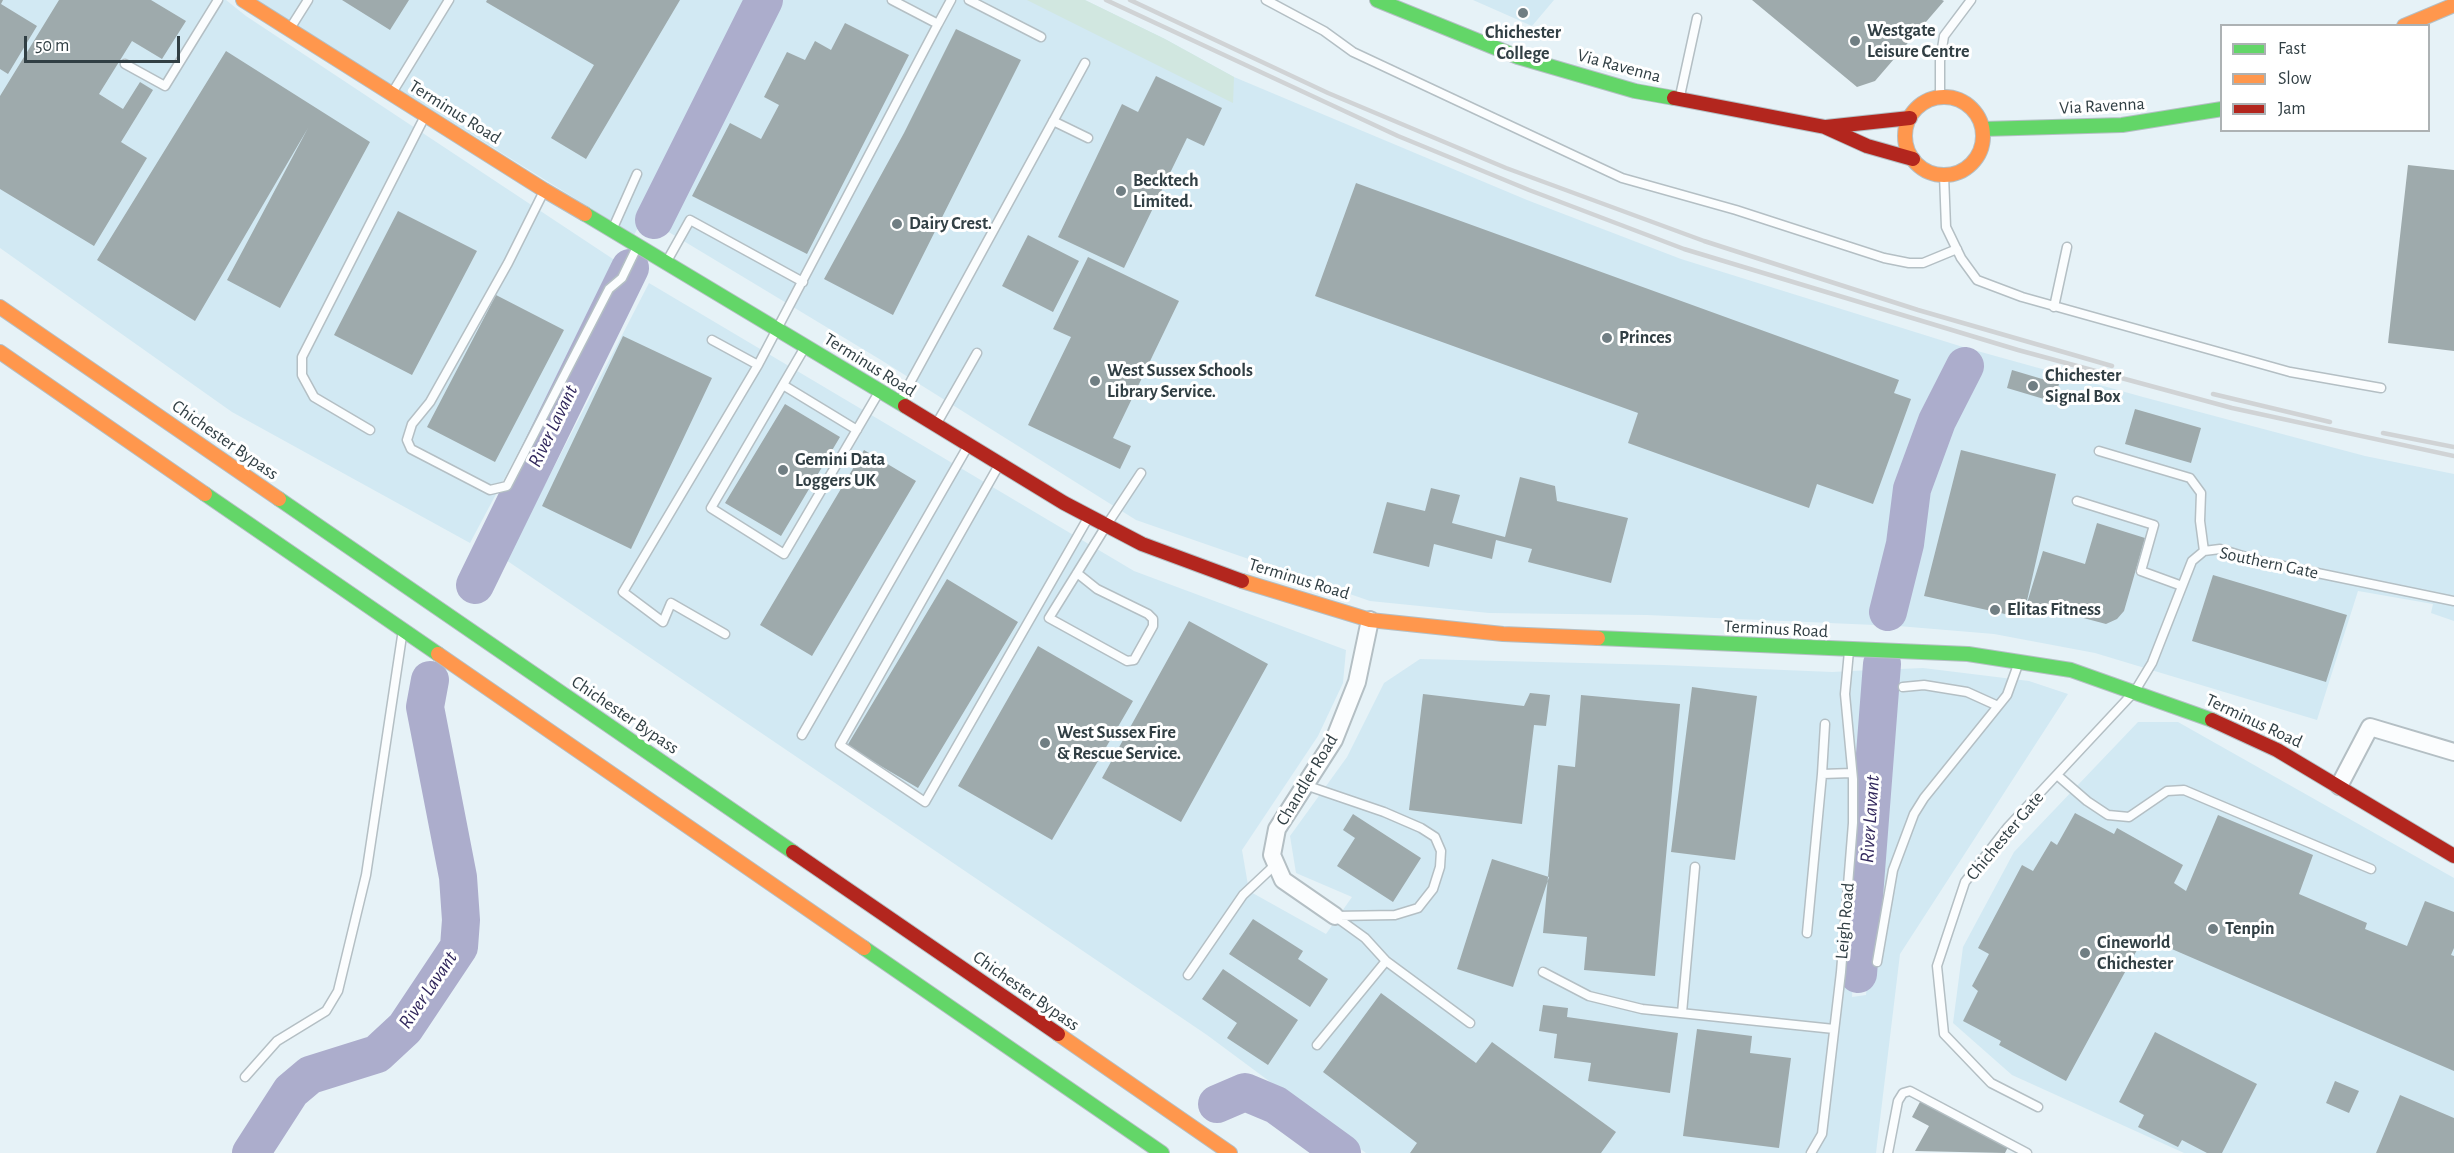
<!DOCTYPE html>
<style>
body{margin:0}
#map{position:relative;width:2454px;height:1153px;overflow:hidden;background:#e6f2f7;font-family:"Alegreya Sans",sans-serif}
canvas{display:block}
.legend{position:absolute;left:2220px;top:24px;width:210px;height:108px;box-sizing:border-box;background:#fff;border:2px solid #adb2b4;margin:0;padding:8px 10px;list-style:none;font-size:18px;color:#313f44}
.legend li{display:flex;align-items:center;gap:12px;height:30px}
.legend b{width:30px;border:2px solid #adb2b4}
.scale{position:absolute;left:24px;top:36px;width:156px;height:27px;box-sizing:border-box;border:3px solid #313f44;border-top:0;padding-left:8px;font-size:18px;line-height:21px;white-space:nowrap;color:#313f44;-webkit-text-stroke:4px #fff;paint-order:stroke}
</style>
<div id="map">
<canvas width="2454" height="1153"></canvas>
<ul class="legend">
<li><b style="height:8px;background:#63d668"></b>Fast</li>
<li><b style="height:8px;background:#ff974d"></b>Slow</li>
<li><b style="height:8px;background:#b3261e"></b>Jam</li>
</ul>
<div class="scale">50 m</div>
</div>
<script>
const ctx = document.querySelector('canvas').getContext('2d');
ctx.lineJoin = 'round';
function fillPath(path, color) {
  ctx.fillStyle = color;
  ctx.fill(path, 'evenodd');
}
function poly(rows) {
  const path = new Path2D();
  for (const r of rows) {
    if (r.length === 3) {
      path.moveTo(r[0] + r[2], r[1]);
      path.arc(r[0], r[1], r[2], 0, 2 * Math.PI);
      continue;
    }
    path.moveTo(r[0], r[1]);
    for (let i = 2; i < r.length; i += 2) path.lineTo(r[i], r[i + 1]);
  }
  return path;
}
function trace(path, color, width, dash) {
  ctx.strokeStyle = color;
  ctx.lineWidth = width;
  ctx.lineCap = dash ? 'butt' : 'round';
  ctx.setLineDash(dash || []);
  ctx.stroke(path);
}
function write(font, color, halo, rows, align = 'center') {
  ctx.font = font + ' "Alegreya Sans",sans-serif';
  ctx.lineWidth = 6;
  ctx.setLineDash([]);
  ctx.textBaseline = 'middle';
  ctx.strokeStyle = halo;
  ctx.fillStyle = color;
  for (const [text, x, y, turn = 0] of rows) {
    ctx.save();
    ctx.translate(x, y);
    ctx.rotate((+turn || 0) * Math.PI / 180);
    ctx.textAlign = isNaN(turn) ? turn : align;
    if (halo) ctx.strokeText(text, 0, 0);
    ctx.fillText(text, 0, 0);
    ctx.restore();
  }
}
const built = poly([
 [0,0,226,0,246,16,619,263,470,543,232,412,0,248],
 [255,0,749,0,721,71,634,235],
 [778,0,1085,0,1165,39,1234,77,1527,200,1681,259,1963,347,2143,397,2365,456,2454,474,2454,621,2431,613,2433,604,2358,591,2317,720,2095,653,1994,634,1898,626,1647,615,1489,613,1370,601,1136,520,881,360,667,231,765,32],
 [1473,0,1554,0,1532,26],
 [649,283,1134,571,1346,650,1343,683,1318,736,1242,850,1249,891,1326,934,1352,897,1296,873,1290,836,1347,757,1384,683,1420,659,1664,665,1832,672,1871,670,1862,847,1852,997,1866,995,1900,669,1923,668,2029,681,2068,694,1900,954,1876,1153,1366,1153,1207,1035,506,560],
 [2138,722,2178,722,2454,878,2454,1153,2184,1153,2012,1075,1953,1023,1963,947,2014,852]
]);
const green = poly([
 [1027,0,1085,0,1165,39,1234,77,1233,103]
]);
const river = poly([
 [654,220,764,0],
 [475,585,630,268],
 [1888,612,1905,544,1912,489,1937,421,1965,366],
 [1858,974,1882,664],
 [1217,1104,1245,1092,1276,1105,1342,1153],
 [251,1153,291,1091,310,1075,377,1054,405,1028,459,947,461,920,458,877,425,707,430,680]
]);
const building = poly([
 [0,0,3,0,1,4,37,26,8,74,0,69],
 [59,0,151,0,186,21,162,59,132,41,99,94,123,109,140,82,153,90,121,142,147,158,94,246,0,189,0,96],
 [342,0,409,0,390,30],
 [487,0,680,0,586,159,551,138,594,65,486,2],
 [1752,0,1942,0,1944,1,1875,81,1857,87],
 [845,23,909,55,807,254,692,196,730,123,761,139,779,105,764,97,787,52,805,60,815,41,831,50],
 [956,29,1021,60,893,315,824,279,904,133],
 [226,51,370,142,280,308,227,280,308,128,195,321,97,260],
 [1156,76,1222,108,1204,146,1187,138,1124,268,1058,237,1122,104,1138,112],
 [2408,165,2454,170,2454,351,2388,343],
 [1356,183,1899,380,1894,393,1911,399,1873,504,1817,484,1809,508,1628,443,1638,413,1315,296],
 [398,211,477,251,412,375,334,335],
 [1028,235,1079,261,1053,312,1002,286],
 [1088,257,1179,301,1113,438,1131,446,1120,469,1028,425,1071,337,1053,329],
 [496,295,564,330,495,462,427,427],
 [623,336,712,378,631,549,542,506],
 [2012,370,2059,384,2054,402,2007,388],
 [785,404,840,437,781,536,725,503],
 [2135,409,2201,428,2191,463,2125,444],
 [864,450,916,481,812,656,760,625],
 [1961,450,2056,474,2023,618,1924,596],
 [1520,477,1555,486,1557,501,1628,518,1611,583,1528,562,1532,549,1496,540,1492,559,1434,544,1429,567,1373,553,1387,502,1425,511,1431,488,1460,495,1452,523,1505,537],
 [2097,523,2145,538,2124,611,2117,619,2106,624,2027,603,2043,551,2085,564],
 [2213,575,2347,615,2326,682,2192,641],
 [947,579,1018,622,918,788,847,746],
 [1189,621,1268,664,1181,822,1102,778],
 [1038,646,1133,701,1052,840,958,786],
 [1692,687,1757,696,1735,860,1671,852],
 [1530,693,1550,695,1546,726,1534,725,1522,824,1409,810,1423,694,1524,706],
 [1581,695,1680,704,1655,976,1584,970,1587,937,1543,933,1558,765,1575,767],
 [2075,813,2114,834,2117,828,2183,865,2174,883,2186,891,2218,815,2313,855,2299,894,2367,923,2365,929,2407,946,2425,901,2454,912,2454,948,2451,955,2454,956,2454,1071,2144,937,2066,1081,1999,1045,2001,1041,1963,1021,1978,991,1972,986,1989,954,1978,948,2022,865,2033,871,2051,841,2057,845],
 [1353,814,1421,858,1393,902,1337,866,1355,838,1343,830],
 [1492,859,1549,877,1513,987,1457,969],
 [1253,919,1303,951,1298,959,1328,979,1310,1007,1229,954],
 [1223,969,1298,1020,1268,1065,1227,1038,1237,1023,1202,999],
 [1381,993,1476,1063,1492,1042,1616,1132,1601,1153,1410,1153,1417,1143,1323,1072],
 [1543,1005,1568,1008,1567,1017,1678,1033,1670,1093,1588,1081,1591,1063,1554,1058,1557,1034,1539,1031],
 [1697,1029,1752,1036,1750,1053,1791,1058,1779,1148,1683,1136],
 [2155,1032,2257,1084,2222,1153,2207,1153,2182,1140,2178,1147,2138,1127,2144,1115,2119,1102],
 [2335,1081,2359,1091,2349,1113,2326,1103],
 [2400,1095,2454,1118,2454,1153,2376,1153],
 [1921,1100,2008,1147,2005,1153,1915,1151,1929,1126,1912,1117]
]);
const lane = poly([
 [969,0,1041,37],
 [1266,0,1324,31,1353,52,1622,178,1736,210,1884,258,1909,263,1923,263,1957,249],
 [938,24,951,0],
 [291,27,308,0],
 [125,64,165,86,218,0],
 [392,93,449,0],
 [1680,96,1697,18],
 [1940,98,1940,61,1944,36,1971,0],
 [1053,121,1088,138],
 [1944,175,1946,227,1961,258,1977,280,2022,297,2290,372,2381,388],
 [544,191,508,263,430,402,412,424,407,440,411,449,490,490,507,486,609,289,622,278,638,245],
 [613,228,637,174],
 [667,261,690,220,803,282],
 [2054,307,2067,247],
 [712,340,758,365,623,592,663,622,671,603,725,634],
 [805,347,711,508,784,554,879,392],
 [758,365,938,24,892,0],
 [783,385,857,430],
 [900,401,1085,63],
 [937,423,977,353],
 [370,430,314,397,302,375,302,357,424,118],
 [2099,451,2190,478,2201,493,2200,521,2204,551],
 [999,465,840,745,925,802,1088,518],
 [2077,501,2154,525,2141,571,2182,586],
 [1077,573,1097,589,1148,614,1153,619,1153,626,1134,660,1127,661,1049,618,1077,573,1106,526,1141,473],
 [1903,687,1924,685,1967,692,1998,706],
 [1825,724,1822,774,1852,773],
 [802,735,968,446],
 [2057,775,2087,801,2108,815,2129,817,2167,791,2184,790,2371,869],
 [1305,785,1384,812,1421,828,1435,837,1441,851,1440,867,1433,889,1418,908,1395,915,1335,916],
 [1807,933,1822,774],
 [1386,961,1470,1023],
 [1877,962,1893,870,1914,814,1924,798,2007,695,2019,662],
 [1543,972,1589,996,1642,1009,1834,1029],
 [1188,975,1243,895,1276,864],
 [1682,1013,1695,867],
 [1317,1045,1386,961,1365,938,1336,917],
 [245,1077,277,1041,326,1011,338,991,366,875,402,636],
 [2038,1107,1991,1083,1944,1034,1937,966,1965,882,2008,827,2135,691,2152,663,2192,561,2204,551,2220,549,2259,561,2454,601],
 [1811,1153,1822,1134,1841,972,1853,823,1853,779,1845,694,1849,651],
 [1888,1153,1898,1101,1903,1093,1910,1091,2027,1153]
]);
const street = poly([
 [2339,786,2370,727,2454,752],
 [1335,916,1283,880,1272,855,1277,829,1334,740,1357,682,1370,620]
]);
const fast = poly([
 [1377,0,1518,57,1635,91,1674,98],
 [1983,129,2122,125,2222,109],
 [585,214,905,406],
 [205,494,438,654],
 [279,499,793,852],
 [1598,638,1968,654,2071,670,2212,720],
 [864,948,1162,1153]
]);
const slow = poly([
 [243,0,544,190,585,214],
 [2404,26,2454,5],
 [1944,136,39],
 [0,307,279,499],
 [0,352,205,494],
 [1242,581,1370,620,1503,634,1598,638],
 [438,654,864,948],
 [1058,1034,1230,1153]
]);
const jam = poly([
 [1674,98,1825,127,1867,146,1913,159],
 [1826,127,1910,118],
 [905,406,1064,503,1142,544,1242,581],
 [2212,720,2277,750,2454,856],
 [793,852,1058,1034]
]);
const rail = poly([
 [1106,0,1398,136,1529,190,1684,249,2018,350,2232,408,2454,456],
 [1130,0,1328,93,1506,168,1704,241,1918,310,2112,366],
 [2213,394,2330,422],
 [2383,433,2454,447]
]);
const markers = [
 [1523,13,6,"#707e83"],
 [1855,41,6,"#707e83"],
 [1121,191,6,"#707e83"],
 [897,224,6,"#707e83"],
 [1607,338,6,"#707e83"],
 [1095,381,6,"#707e83"],
 [2033,386,6,"#707e83"],
 [783,470,6,"#707e83"],
 [1995,610,6,"#707e83"],
 [1045,743,6,"#707e83"],
 [2213,929,6,"#707e83"],
 [2085,953,6,"#707e83"]
];
const poiNames = [
 ["Westgate",1867,31],
 ["Leisure Centre",1867,52],
 ["Chichester",1523,33,"center"],
 ["College",1523,54,"center"],
 ["Becktech",1133,181],
 ["Limited.",1133,202],
 ["Dairy Crest.",909,224],
 ["Princes",1619,338],
 ["West Sussex Schools",1107,371],
 ["Library Service.",1107,392],
 ["Chichester",2045,376],
 ["Signal Box",2045,397],
 ["Gemini Data",795,460],
 ["Loggers UK",795,481],
 ["Elitas Fitness",2007,610],
 ["West Sussex Fire",1057,733],
 ["& Rescue Service.",1057,754],
 ["Tenpin",2225,929],
 ["Cineworld",2097,943],
 ["Chichester",2097,964]
];
const streetNames = [
 ["Via Ravenna",1619,66,15],
 ["Via Ravenna",2102,106,-3],
 ["Terminus Road",455,112,32],
 ["Terminus Road",870,365,32],
 ["Chichester Bypass",225,440,35],
 ["Southern Gate",2269,563,12],
 ["Terminus Road",1299,579,17],
 ["Terminus Road",1776,629,3],
 ["Chichester Bypass",625,715,34],
 ["Terminus Road",2254,721,25],
 ["Chandler Road",1307,780,-59],
 ["Chichester Gate",2005,836,-50],
 ["Leigh Road",1845,921,-85],
 ["Chichester Bypass",1026,991,35]
];
const waterNames = [
 ["River Lavant",553,426,-64],
 ["River Lavant",1870,819,-86],
 ["River Lavant",428,990,-56]
];
fillPath(built, '#d2e9f3');
fillPath(green, '#d1e7e0');
trace(river, '#acadcc', 38);
fillPath(building, '#9eaaac');
trace(lane, '#b4bfc4', 11);
trace(street, '#b4bfc4', 20);
trace(fast, '#b4bfc4', 16);
trace(slow, '#b4bfc4', 16);
trace(jam, '#b4bfc4', 16);
trace(lane, '#fbfdfe', 8);
trace(street, '#fbfdfe', 16);
trace(fast, '#63d668', 14);
trace(slow, '#ff974d', 14);
trace(jam, '#b3261e', 14);
trace(rail, '#d0d3d5', 4.5);
for (const [x, y, r, color] of markers) {
  const dot = new Path2D();
  dot.arc(x, y, r, 0, 2 * Math.PI);
  ctx.fillStyle = color;
  ctx.fill(dot);
  trace(dot, '#fff', 2);
}
write('bold 18px', '#313f44', '#fff', poiNames, 'left');
write('18px', '#313f44', '#fff', streetNames);
write('italic 20px', '#31275c', '#fff', waterNames);
</script>
